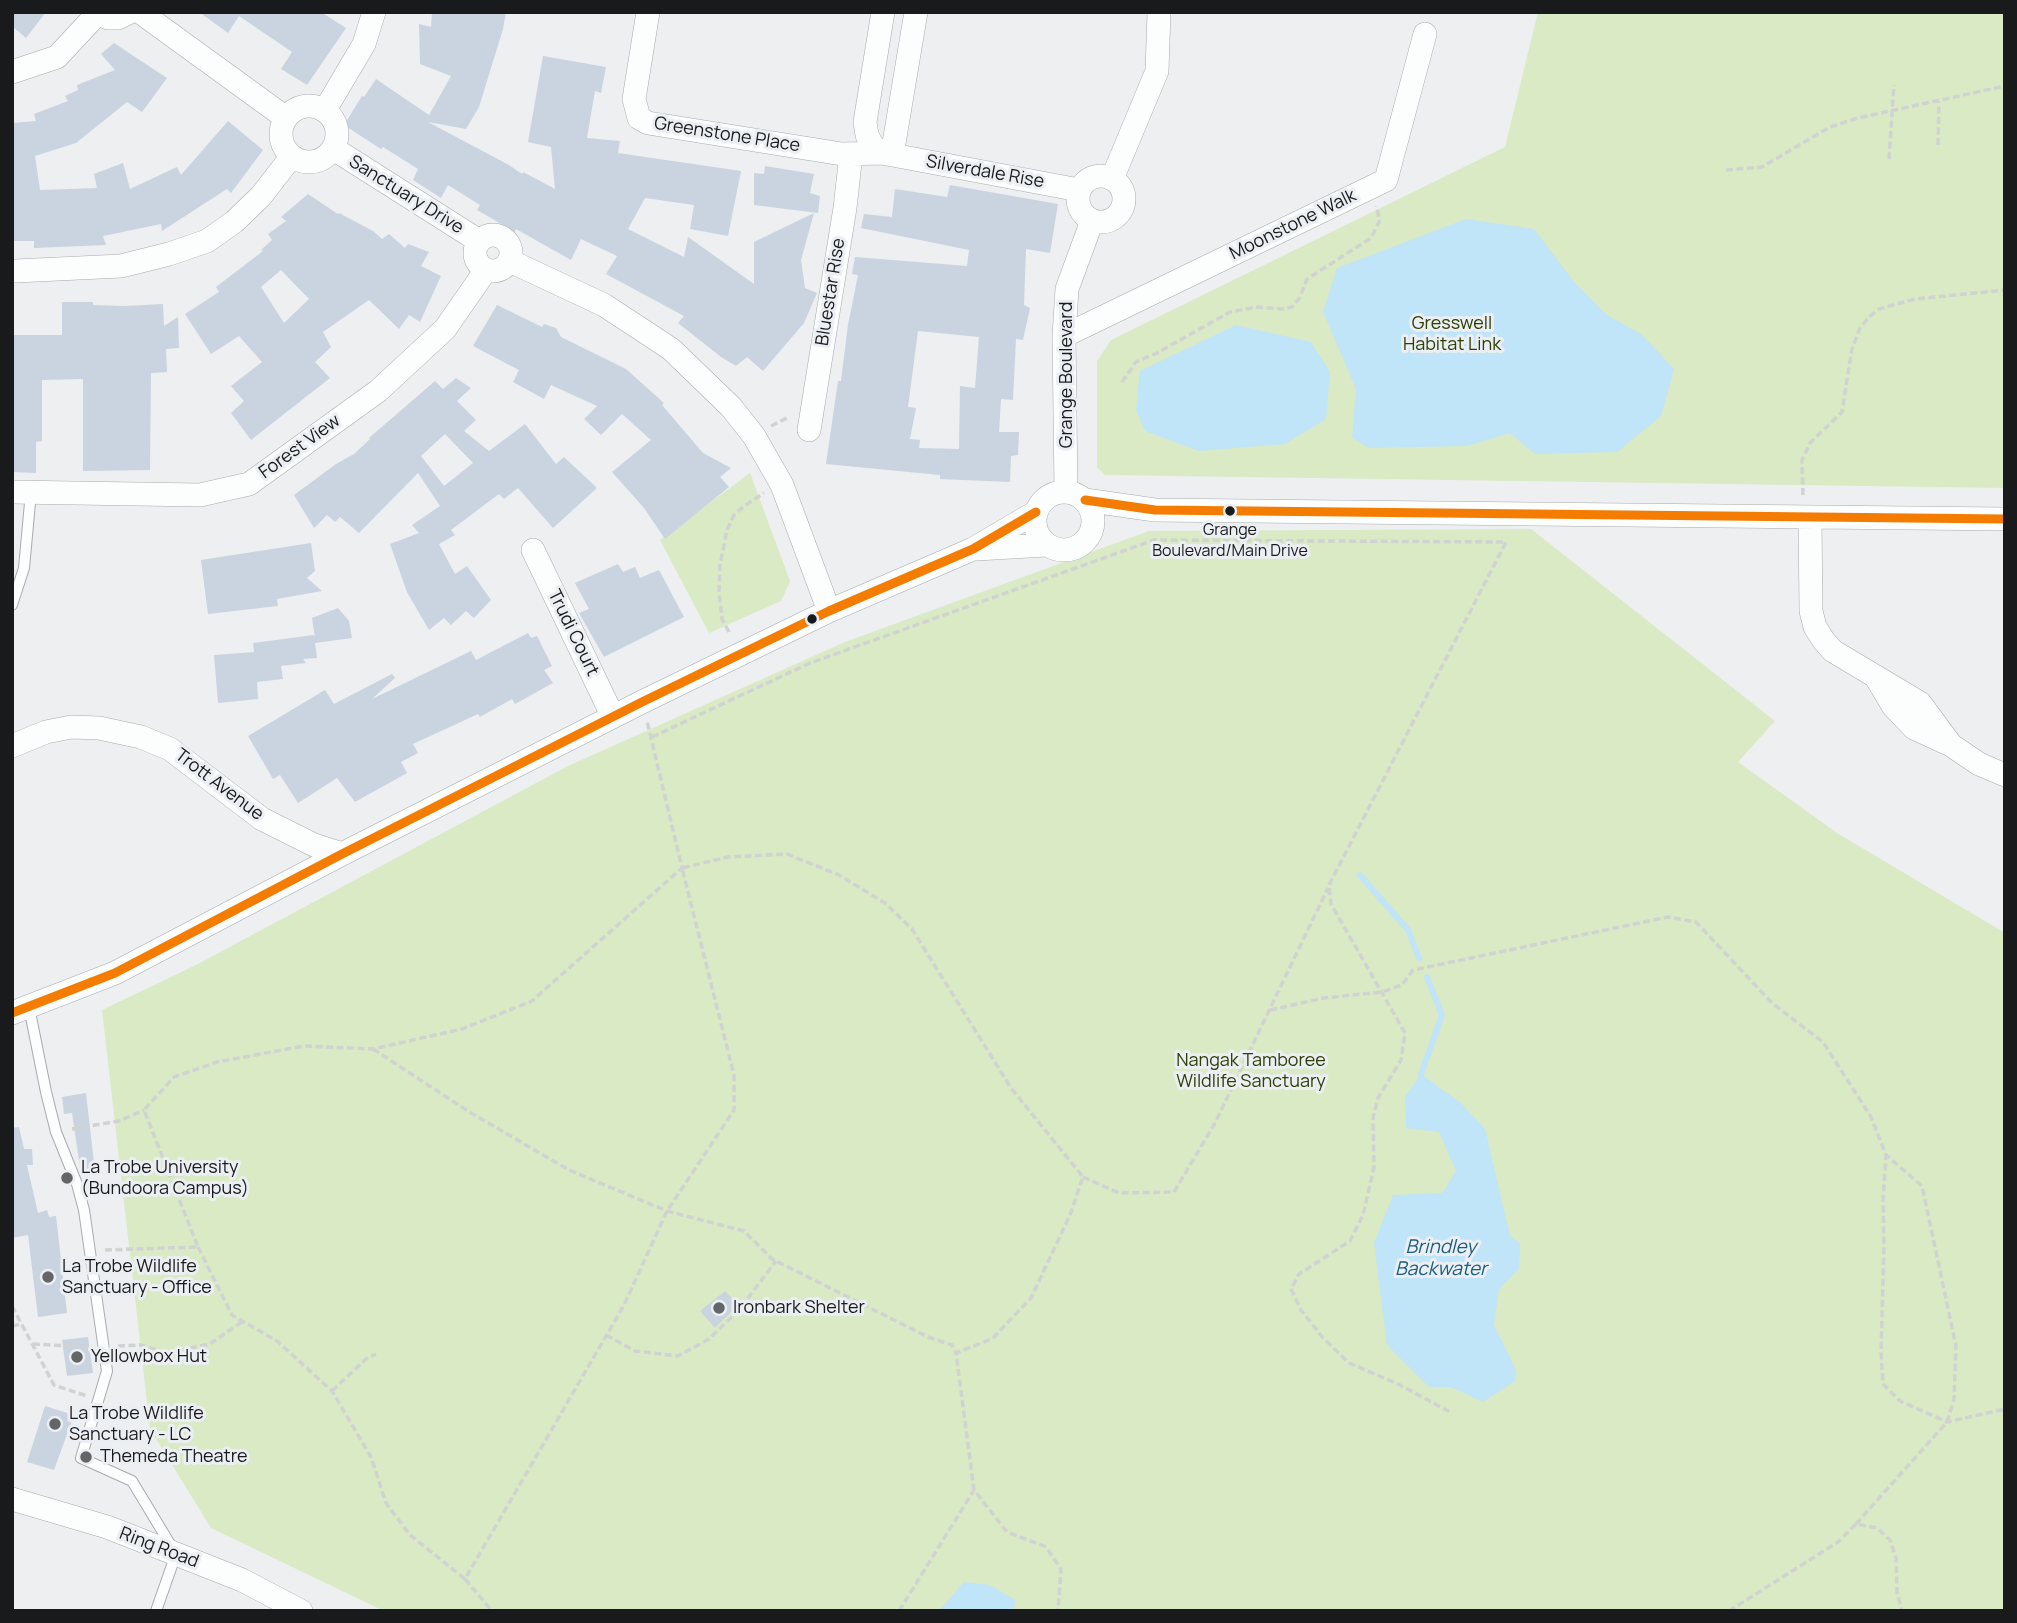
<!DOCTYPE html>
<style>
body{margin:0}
#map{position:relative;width:2017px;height:1623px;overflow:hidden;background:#edeff1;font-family:Manrope,sans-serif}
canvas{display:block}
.frame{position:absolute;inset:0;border:14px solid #191a1c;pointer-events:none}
</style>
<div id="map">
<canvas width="2017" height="1623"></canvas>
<div class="frame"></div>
</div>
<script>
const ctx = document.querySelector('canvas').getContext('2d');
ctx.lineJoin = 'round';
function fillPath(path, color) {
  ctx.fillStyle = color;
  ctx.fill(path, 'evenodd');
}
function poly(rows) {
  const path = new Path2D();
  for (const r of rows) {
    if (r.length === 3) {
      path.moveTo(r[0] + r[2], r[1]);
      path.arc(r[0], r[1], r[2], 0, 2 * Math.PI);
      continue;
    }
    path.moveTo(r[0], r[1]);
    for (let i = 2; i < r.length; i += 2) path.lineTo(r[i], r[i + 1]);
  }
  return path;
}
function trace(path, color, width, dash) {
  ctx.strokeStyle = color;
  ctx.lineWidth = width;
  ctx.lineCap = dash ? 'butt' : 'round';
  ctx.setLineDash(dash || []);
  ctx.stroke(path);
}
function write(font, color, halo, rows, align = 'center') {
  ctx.font = font + ' Manrope,sans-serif';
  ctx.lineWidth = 6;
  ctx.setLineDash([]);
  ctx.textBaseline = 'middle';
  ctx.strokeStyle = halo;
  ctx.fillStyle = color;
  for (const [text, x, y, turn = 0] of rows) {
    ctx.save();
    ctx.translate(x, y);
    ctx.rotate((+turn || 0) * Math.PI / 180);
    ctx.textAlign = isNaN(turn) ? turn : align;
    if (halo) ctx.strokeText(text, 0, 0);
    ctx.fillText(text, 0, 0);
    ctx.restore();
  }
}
const green = poly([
 [1538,12,2005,12,2005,488,1105,475,1097,467,1097,361,1111,340,1505,147],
 [750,473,790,581,781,601,709,633,660,540],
 [1531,529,1775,721,1738,762,1837,833,2005,933,2005,1611,384,1611,211,1528,150,1429,102,1010,196,965,568,766,845,642,1149,531]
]);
const water = poly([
 [1466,219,1534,229,1574,282,1607,315,1641,334,1674,369,1661,416,1617,452,1535,454,1510,433,1467,446,1369,448,1352,438,1356,389,1323,312,1337,268],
 [1236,325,1311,342,1330,372,1326,419,1285,444,1199,451,1145,431,1136,410,1140,371],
 [1421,1074,1462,1104,1485,1129,1510,1236,1520,1243,1519,1269,1499,1289,1494,1325,1516,1370,1515,1381,1483,1402,1451,1387,1429,1387,1387,1345,1374,1243,1393,1195,1442,1193,1456,1171,1439,1132,1406,1128,1405,1097],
 [964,1582,990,1585,1015,1600,1014,1611,939,1611]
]);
const stream = poly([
 [1360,875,1408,930,1419,958],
 [1421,1074,1442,1015,1427,977]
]);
const building = poly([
 [12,12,46,12,26,38,12,26],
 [199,12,321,12,346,28,307,85,281,69,292,52,239,16,228,33],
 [432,12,506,12,503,29,479,107,466,129,428,122,509,165,522,174,523,172,555,189,551,147,528,142,543,56,606,67,601,93,595,91,587,138,620,141,618,153,741,171,728,236,690,229,694,205,645,198,628,229,684,257,688,237,754,284,754,242,814,213,801,260,805,288,817,293,804,323,763,371,747,357,736,366,721,357,678,323,684,316,606,274,617,256,581,239,571,260,516,229,515,232,477,210,480,205,448,185,441,198,413,180,418,169,383,147,381,149,344,125,362,96,364,97,376,79,429,115,451,76,420,64,419,24,431,27],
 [114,43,167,78,142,112,127,102,76,143,35,156,40,190,97,188,94,174,123,163,130,189,177,167,181,175,228,121,263,150,231,193,227,189,162,231,161,224,103,236,106,245,34,248,34,241,12,241,12,123,36,121,34,114,68,101,65,96,78,90,77,85,115,70,101,54],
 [765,166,814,174,810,193,820,196,818,213,754,205,754,173,764,174],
 [950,185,1058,204,1050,253,1026,249,1024,305,1030,308,1023,340,1016,339,1013,400,1001,399,999,432,1019,432,1018,455,1011,456,1010,482,940,479,940,475,826,464,838,381,841,381,848,325,858,275,852,274,855,257,967,266,969,250,861,228,864,214,892,217,895,189,947,197],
 [918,331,979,337,975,388,960,386,959,449,919,448,920,440,910,439,916,408,908,407],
 [308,194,338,214,339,213,373,231,382,239,389,234,405,248,408,244,429,252,421,266,441,276,420,322,409,315,399,329,369,300,323,332,331,347,315,362,330,378,251,440,231,413,244,401,231,386,262,362,239,336,211,354,185,314,219,292,216,287,263,251,261,250,272,240,268,234,286,221,281,217],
 [281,270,309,299,284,323,261,287],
 [62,302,93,302,93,305,125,306,163,304,164,326,178,317,179,348,166,349,167,372,151,373,150,470,83,471,83,379,42,380,42,441,36,442,36,473,12,472,12,335,62,335],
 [497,305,542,327,544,324,556,328,561,337,626,369,664,403,662,405,703,453,731,468,720,477,729,487,665,539,644,508,612,472,651,440,622,414,601,435,584,419,597,406,551,385,544,399,513,382,519,370,473,346],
 [456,378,471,388,457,401,476,420,464,431,489,451,525,424,556,464,564,457,597,488,553,528,518,488,504,499,499,494,451,530,455,535,439,544,455,574,467,566,491,600,474,618,466,611,451,625,444,618,429,630,407,592,390,544,419,533,412,525,440,506,418,473,359,533,340,517,335,522,327,515,314,528,294,495,336,464,354,454,370,439,369,438,435,381,443,389],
 [445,434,473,463,444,486,421,456],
 [311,543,315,571,307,578,322,591,277,599,278,606,208,614,201,560],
 [618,564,623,572,635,567,640,578,659,570,684,617,604,657,579,613,589,609,575,583],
 [338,608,349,621,352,638,315,643,317,658,303,659,306,663,281,666,283,679,257,682,258,699,218,703,214,655,254,652,253,643,314,635,315,638,312,618],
 [528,633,531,638,537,636,552,666,544,670,553,683,515,704,512,699,480,717,478,714,413,744,418,753,401,762,407,773,355,802,337,778,298,803,280,775,273,779,248,736,325,690,334,704,392,674,395,678,372,699,471,651,476,660],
 [86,1093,95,1172,81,1174,72,1113,64,1114,62,1097],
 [19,1127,24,1149,32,1149,33,1165,27,1165,38,1213,47,1210,49,1217,56,1216,67,1313,38,1317,28,1235,12,1238,12,1128],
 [725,1291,738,1305,715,1328,700,1311],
 [88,1337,93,1373,67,1376,62,1340],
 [45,1406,74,1415,54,1470,27,1462]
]);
const path = poly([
 [1938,145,1939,102],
 [1889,159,1894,85],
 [1726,170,1762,167,1830,127,1858,118,2005,86],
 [1122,382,1136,362,1157,353,1230,312,1256,307,1282,309,1292,307,1299,299,1307,279,1371,238,1380,220,1376,206],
 [771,426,789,417],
 [1803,495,1802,460,1810,443,1842,412,1852,349,1860,328,1869,317,1879,309,1915,299,2005,290],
 [729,632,722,619,719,591,720,565,727,530,734,515,743,507,764,493],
 [652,737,810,663,1154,540,1506,542,1329,885,1331,904,1405,1033,1401,1060,1378,1098,1373,1118,1374,1167,1363,1215,1350,1241,1299,1274,1291,1289,1301,1310,1323,1338,1349,1363,1398,1384,1452,1413],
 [1270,1010,1324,998,1382,992,1402,985,1413,970,1668,917,1696,922,1772,1003,1823,1042,1871,1117,1886,1155,1883,1201,1884,1244,1881,1353,1883,1384,1900,1401,1947,1422,2005,1409],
 [373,1049,471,1113,569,1170,667,1211,744,1231,772,1259,928,1337,952,1345,956,1353],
 [72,1129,119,1121,144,1110],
 [1083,1177,1119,1193,1174,1192,1215,1123,1328,888],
 [198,1247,232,1315,277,1341,332,1391,371,1457,386,1503,410,1535,465,1579,624,1305,667,1211,734,1110,734,1075,682,868,728,857,787,854,839,875,885,903,912,929,1011,1088,1083,1177,1070,1215,1031,1298,992,1339,956,1353,974,1490,1007,1532,1046,1547,1061,1569,1058,1611],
 [105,1250,198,1247,144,1110,174,1077,217,1062,304,1046,373,1049,462,1029,532,1001,682,868,647,721],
 [12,1306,54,1385,87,1396],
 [12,1326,22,1324],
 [606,1335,635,1351,678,1356,709,1339,739,1310,776,1261],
 [33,1344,89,1347],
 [118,1346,140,1345,167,1353,210,1344,243,1321],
 [332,1391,366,1359,376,1354],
 [1856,1524,1947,1422,1954,1399,1956,1346,1922,1186,1886,1155],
 [465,1579,492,1611],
 [899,1611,974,1490],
 [1729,1611,1838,1542,1856,1524,1877,1528,1890,1540,1896,1558,1897,1592,1902,1611]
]);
const lane = poly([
 [12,605,24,568,31,492],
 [29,1007,46,1092,56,1132,77,1184,84,1210,107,1371,81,1458,132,1481,176,1554,156,1611]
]);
const street = poly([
 [95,12,108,18,118,18,130,12],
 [140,12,286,118],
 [648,12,634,99,639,118,648,123,842,154,882,153],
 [883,12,865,122,867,135,872,145,882,153,1079,190],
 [12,72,57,57,97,14],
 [309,134,28],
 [325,110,364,44,374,12],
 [334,149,479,241],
 [892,155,916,12],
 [1101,199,23],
 [1112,179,1157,71,1159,12],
 [493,253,18],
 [510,261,604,305,671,349,731,407,754,436,782,485,829,611],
 [16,271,121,266,169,254,207,241,234,222,261,196,292,156],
 [1064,336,1386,180,1425,34],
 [809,430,845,208,851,154],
 [1064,521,29],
 [12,492,200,495,249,484,378,391,445,329,486,270],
 [1066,492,1064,336,1067,289,1092,221],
 [1085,500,1155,510,2005,519],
 [1810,517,1811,611,1815,627,1824,641,1833,651,1920,703,1951,745],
 [977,549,1046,545],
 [533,550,613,717],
 [1877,679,1893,706,1914,728,1951,745,1979,764,2005,775],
 [12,746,46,732,71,727,99,728,141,737,170,749,262,819,314,845,342,854],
 [12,1013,115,973,342,854,642,702,829,611,973,549,1036,512],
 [12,1499,107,1527,176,1554,242,1580,301,1611]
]);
const bus1 = poly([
 [1085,500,1155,510,2005,519],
 [12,1013,115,973,342,854,642,702,829,611,973,549,1036,512]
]);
const markers = [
 [1230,511,6,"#191a1c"],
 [812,619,6,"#191a1c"],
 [67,1178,7,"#636567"],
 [48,1277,7,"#636567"],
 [719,1308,7,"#636567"],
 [77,1357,7,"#636567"],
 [55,1424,7,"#636567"],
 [86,1457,7,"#636567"]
];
const busNames = [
 ["Grange",1230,531],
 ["Boulevard/Main Drive",1230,552]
];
const streetNames = [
 ["Greenstone Place",727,135,9],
 ["Silverdale Rise",985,172,10],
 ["Sanctuary Drive",406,195,32],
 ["Moonstone Walk",1293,225,-26],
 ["Bluestar Rise",831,292,-81],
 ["Grange Boulevard",1067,375,-90],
 ["Forest View",300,447,-36],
 ["Trudi Court",573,633,64],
 ["Trott Avenue",219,785,37],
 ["Ring Road",159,1548,21]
];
const parkNames = [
 ["Gresswell",1452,324],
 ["Habitat Link",1452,345],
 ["Nangak Tamboree",1251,1061],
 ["Wildlife Sanctuary",1251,1082]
];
const poiNames = [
 ["La Trobe University",81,1168],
 ["(Bundoora Campus)",81,1189],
 ["La Trobe Wildlife",62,1267],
 ["Sanctuary - Office",62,1288],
 ["Ironbark Shelter",733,1308],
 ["Yellowbox Hut",91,1357],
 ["La Trobe Wildlife",69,1414],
 ["Sanctuary - LC",69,1435],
 ["Themeda Theatre",100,1457]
];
const waterNames = [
 ["Brindley",1441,1248],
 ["Backwater",1441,1270]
];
fillPath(green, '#daeac4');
fillPath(water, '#c0e4f8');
trace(stream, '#c0e4f8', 6);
fillPath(building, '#c9d4e0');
trace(lane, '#a9aaac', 12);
trace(street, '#a9aaac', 24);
trace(path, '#d1d2d2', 3.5, [7, 3.5]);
trace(lane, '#fcfdfd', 10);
trace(street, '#fcfdfd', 23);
trace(bus1, '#f47d01', 9);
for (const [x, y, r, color] of markers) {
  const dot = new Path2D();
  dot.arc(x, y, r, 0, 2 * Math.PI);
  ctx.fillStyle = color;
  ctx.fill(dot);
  trace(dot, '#ebeff3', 2.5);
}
write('16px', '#191a1c', '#ebeff3', busNames);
write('18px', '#191a1c', '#ebeff3', streetNames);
write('18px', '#2e3f04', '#ebeff3', parkNames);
write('18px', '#191a1c', '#ebeff3', poiNames, 'left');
write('italic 19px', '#1b5f7e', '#ebeff3', waterNames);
</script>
